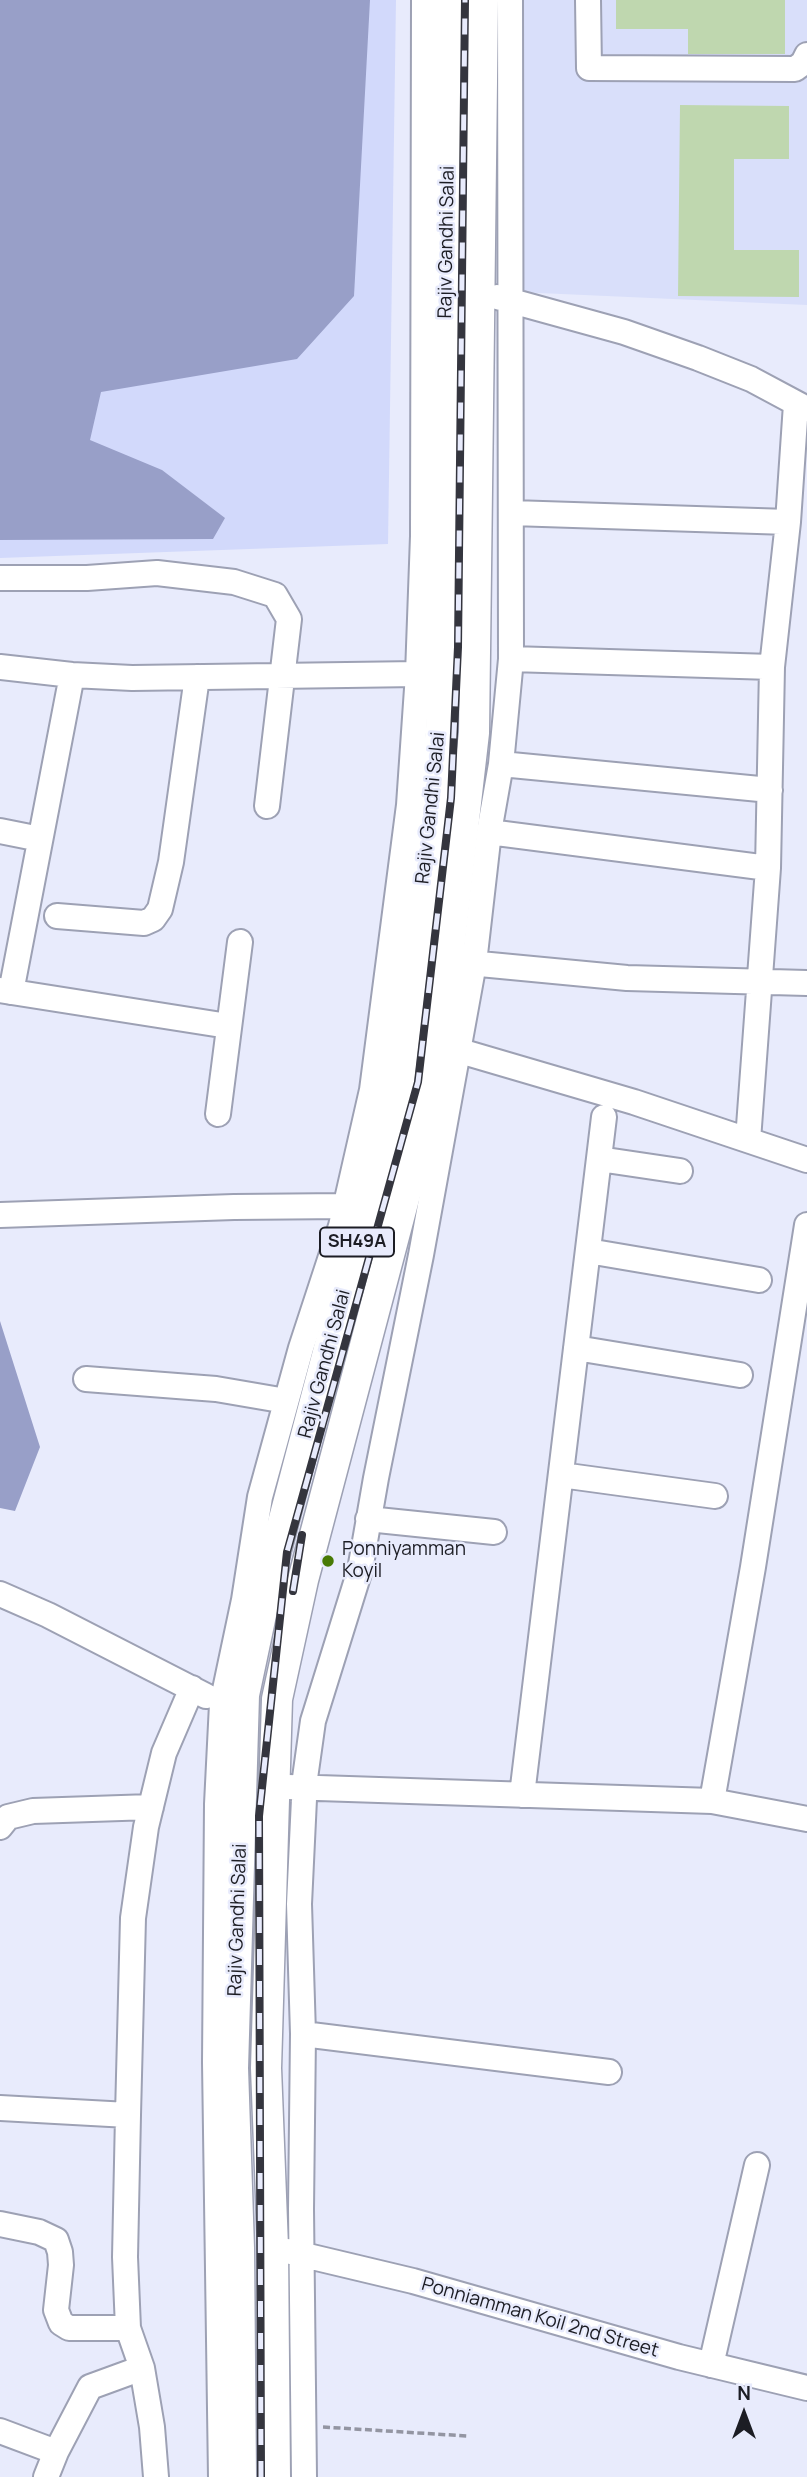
<!DOCTYPE html>
<style>
body{margin:0}
#map{position:relative;width:807px;height:2477px;overflow:hidden;background:#e8ebfc;font-family:Manrope,sans-serif}
canvas{display:block}
.north{position:absolute;left:709px;top:2379px;width:70px;height:70px;-webkit-text-stroke:5px #e8ebfc;paint-order:stroke;rotate:0deg;font-size:19px;font-weight:700;line-height:28px;text-align:center;color:#1c1d24}
.north::after{content:'';display:block;margin:auto;width:24px;height:32px;background:#1c1d24;clip-path:polygon(50% 0,100% 100%,50% 72%,0 100%)}
</style>
<div id="map">
<canvas width="807" height="2477"></canvas>
<div class="north">N</div>
</div>
<script>
const ctx = document.querySelector('canvas').getContext('2d');
ctx.lineJoin = 'round';
function fillPath(path, color) {
  ctx.fillStyle = color;
  ctx.fill(path, 'evenodd');
}
function poly(rows) {
  const path = new Path2D();
  for (const r of rows) {
    path.moveTo(r[0], r[1]);
    for (let i = 2; i < r.length; i += 2) path.lineTo(r[i], r[i + 1]);
  }
  return path;
}
function trace(path, color, width, dash) {
  ctx.strokeStyle = color;
  ctx.lineWidth = width;
  ctx.lineCap = dash ? 'butt' : 'round';
  ctx.setLineDash(dash || []);
  ctx.stroke(path);
}
function write(font, color, halo, rows, align = 'center') {
  ctx.font = font + ' Manrope,sans-serif';
  ctx.lineWidth = 5;
  ctx.setLineDash([]);
  ctx.textBaseline = 'middle';
  ctx.strokeStyle = halo;
  ctx.fillStyle = color;
  for (const [text, x, y, turn = 0] of rows) {
    ctx.save();
    ctx.translate(x, y);
    ctx.rotate((+turn || 0) * Math.PI / 180);
    ctx.textAlign = isNaN(turn) ? turn : align;
    if (halo) ctx.strokeText(text, 0, 0);
    ctx.fillText(text, 0, 0);
    ctx.restore();
  }
}
const built = poly([
 [519,0,807,0,807,305,517,292]
]);
const green = poly([
 [0,0,396,0,388,544,0,558]
]);
const water = poly([
 [0,0,370,0,354,296,297,359,101,392,90,440,162,470,225,518,213,539,0,540],
 [0,1321,40,1447,15,1511,0,1508]
]);
const building = poly([
 [616,0,785,0,785,54,688,54,688,29,616,29],
 [680,105,789,106,789,159,734,159,734,250,799,250,799,297,678,296]
]);
const path = poly([
 [323,2427,467,2436]
]);
const minor = poly([
 [588,0,589,68,795,69,803,63,807,55],
 [497,297,624,332,698,358,751,379,807,409],
 [512,513,788,522],
 [0,578,87,578,157,573,234,582,275,595,289,619,267,806],
 [511,659,772,667],
 [0,667,72,675,132,678,418,674],
 [501,764,770,790],
 [0,831,40,839],
 [489,832,768,868],
 [57,916,144,923,153,919,160,909,171,862,197,677],
 [459,962,627,978,807,983],
 [0,990,228,1026],
 [11,992,72,675],
 [460,1051,634,1102,807,1160],
 [218,1114,240,942],
 [748,1140,768,868,772,667,788,522,796,404],
 [599,1159,680,1171],
 [0,1215,234,1207,345,1206],
 [588,1251,759,1280],
 [576,1348,740,1375],
 [86,1379,216,1389,286,1401],
 [561,1475,715,1496],
 [368,1519,494,1532],
 [0,1594,48,1615,206,1696],
 [288,1787,712,1801,807,1819],
 [522,1795,604,1117],
 [712,1801,753,1567,807,1225],
 [0,1827,8,1817,33,1811,151,1807],
 [303,2034,609,2072],
 [0,2108,128,2115,125,2257,128,2328,142,2368,152,2427,156,2477],
 [128,2115,133,1918,146,1827,164,1753,192,1688],
 [0,2224,39,2232,56,2240,60,2252,61,2265,56,2310,61,2323,69,2328,128,2328],
 [287,2251,413,2281,679,2357,807,2388],
 [711,2365,757,2165],
 [0,2431,56,2452],
 [46,2477,56,2452,90,2387,142,2368],
 [221,2477,215,2062,217,1804,222,1704,244,1600,260,1497,301,1348,341,1226,372,1090,409,805,418,674,423,536,424,0],
 [304,2477,301,2209,303,2034,299,1904,305,1778,313,1721,360,1570,376,1478,421,1255,474,963,489,832,501,764,511,659,510,0]
]);
const major = poly([
 [241,2477,239,2248,233,2068,244,1695,270,1572,399,1083,441,730,450,0],
 [275,2477,273,2247,266,2068,277,1699,303,1580,433,1089,474,733,483,0]
]);
const rail = poly([
 [293,1591,302,1535],
 [261,2477,259,1816,287,1552,418,1082,451,798,458,647,465,0]
]);
const markers = [
 [328,1561,7,"#487a05"]
];
const shields = [
 [357,1242,74]
];
const shieldNames = [
 ["SH49A",357,1242]
];
const streetNames = [
 ["Rajiv Gandhi Salai",447,242,-89],
 ["Rajiv Gandhi Salai",431,808,-84],
 ["Rajiv Gandhi Salai",325,1364,-75],
 ["Rajiv Gandhi Salai",238,1920,-88],
 ["Ponniamman Koil 2nd Street",540,2318,16]
];
const poiNames = [
 ["Ponniyamman",342,1550],
 ["Koyil",342,1572]
];
fillPath(built, '#d9dffa');
fillPath(green, '#d2d9fb');
fillPath(water, '#989fc8');
fillPath(building, '#bfd7af');
trace(minor, '#9da1b4', 28);
trace(major, '#9da1b4', 33);
trace(path, '#9395a2', 3.5, [7, 3.5]);
trace(minor, '#fff', 24);
trace(major, '#fff', 30);
trace(rail, '#34353e', 8);
trace(rail, '#e8ebfc', 5, [16]);
for (const [x, y, r, color] of markers) {
  const dot = new Path2D();
  dot.arc(x, y, r, 0, 2 * Math.PI);
  ctx.fillStyle = color;
  ctx.fill(dot);
  trace(dot, '#e8ebfc', 2.5);
}
for (const [x, y, w] of shields) {
  const box = new Path2D();
  box.roundRect(x - w / 2, y - 14.5, w, 29, 5);
  ctx.fillStyle = '#e8ebfc';
  ctx.fill(box);
  trace(box, '#1c1d24', 2);
}
write('bold 18px', '#1c1d24', null, shieldNames);
write('19px', '#1c1d24', '#e8ebfc', streetNames);
write('19px', '#1c1d24', '#e8ebfc', poiNames, 'left');
</script>
